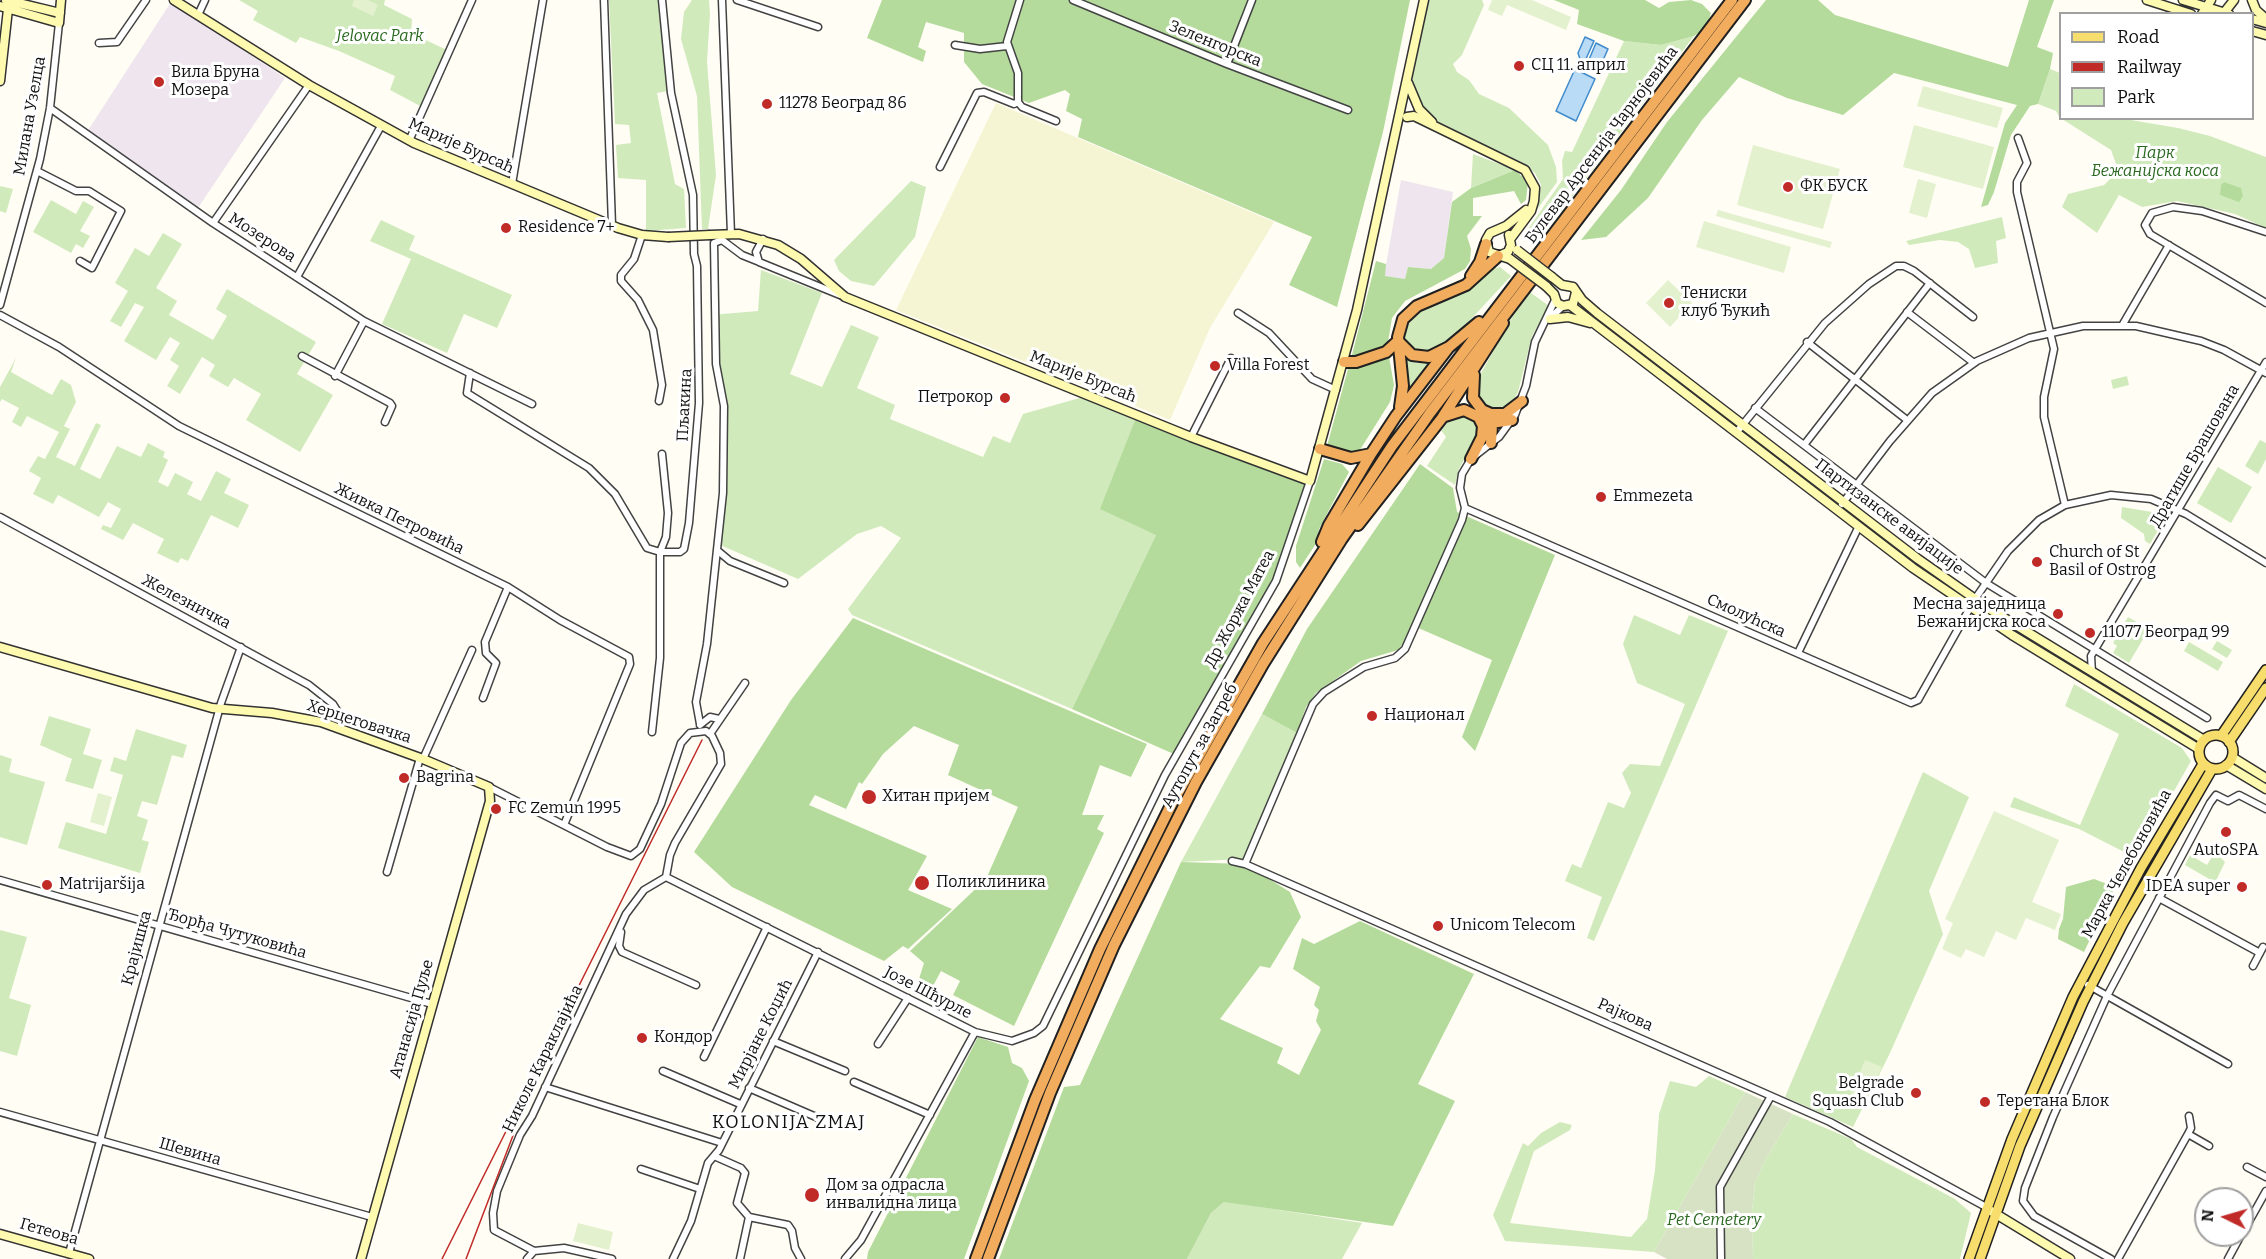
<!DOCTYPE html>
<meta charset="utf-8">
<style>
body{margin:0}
#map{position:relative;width:2266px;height:1259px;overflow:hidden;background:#fffdf4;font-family:Bitter,serif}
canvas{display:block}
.legend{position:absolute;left:2059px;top:12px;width:195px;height:108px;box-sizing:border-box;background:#fff;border:2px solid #9f9f9f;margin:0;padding:8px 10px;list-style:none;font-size:18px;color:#101010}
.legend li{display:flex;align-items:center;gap:12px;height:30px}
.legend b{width:30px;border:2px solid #9f9f9f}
.north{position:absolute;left:2194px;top:1187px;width:60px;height:60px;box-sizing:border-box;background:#fff;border:2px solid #9f9f9f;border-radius:50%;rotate:275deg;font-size:16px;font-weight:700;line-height:24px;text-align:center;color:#101010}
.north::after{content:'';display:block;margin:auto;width:21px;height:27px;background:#c02b28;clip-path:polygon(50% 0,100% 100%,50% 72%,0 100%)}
</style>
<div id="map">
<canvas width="2266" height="1259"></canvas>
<ul class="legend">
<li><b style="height:8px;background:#f7de6c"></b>Road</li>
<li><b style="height:8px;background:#c02b28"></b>Railway</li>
<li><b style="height:16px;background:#d1eabc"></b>Park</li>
</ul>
<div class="north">N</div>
</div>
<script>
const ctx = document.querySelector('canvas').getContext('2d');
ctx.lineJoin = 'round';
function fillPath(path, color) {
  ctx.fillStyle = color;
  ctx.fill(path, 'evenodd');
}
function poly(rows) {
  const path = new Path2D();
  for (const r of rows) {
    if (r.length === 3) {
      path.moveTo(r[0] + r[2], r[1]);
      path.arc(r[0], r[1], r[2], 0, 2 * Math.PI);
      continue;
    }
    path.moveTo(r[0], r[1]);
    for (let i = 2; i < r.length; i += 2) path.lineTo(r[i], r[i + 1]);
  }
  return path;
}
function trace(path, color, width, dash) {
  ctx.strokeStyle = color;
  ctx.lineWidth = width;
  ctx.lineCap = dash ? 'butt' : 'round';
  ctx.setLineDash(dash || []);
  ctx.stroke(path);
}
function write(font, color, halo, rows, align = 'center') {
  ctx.font = font + ' Bitter,serif';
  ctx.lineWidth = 6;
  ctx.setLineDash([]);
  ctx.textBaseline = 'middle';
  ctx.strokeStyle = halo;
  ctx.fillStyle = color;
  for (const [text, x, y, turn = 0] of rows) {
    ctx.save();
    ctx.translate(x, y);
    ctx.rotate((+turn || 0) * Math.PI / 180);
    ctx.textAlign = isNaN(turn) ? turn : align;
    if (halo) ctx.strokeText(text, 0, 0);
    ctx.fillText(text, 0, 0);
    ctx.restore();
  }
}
const industrial = poly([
 [171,2,285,78,198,208,87,132],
 [1401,180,1453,192,1444,258,1431,269,1408,267,1405,279,1384,276]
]);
const farmland = poly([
 [996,103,1274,222,1210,328,1170,420,896,310]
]);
const green = poly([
 [239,0,385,0,384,5,412,19,411,33,449,51,424,108,390,90,395,76,339,51,300,37,296,43,253,20,258,11],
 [609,0,659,0,668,91,657,93,675,184,684,189,686,228,646,231,646,180,618,178,616,145,631,143,629,125,615,124],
 [692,0,709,0,710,14,707,62,716,175,708,229,702,229,697,96,681,39,684,12],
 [1428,0,1482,0,1484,5,1462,55,1453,64,1457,72,1469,80,1479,94,1509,108,1548,145,1556,167,1557,182,1536,211,1541,185,1535,173,1521,162,1443,126,1426,114,1410,83],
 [1694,36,1537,243,1524,235,1563,179,1562,161,1565,151,1572,152,1624,41,1661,45],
 [2050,69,2060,73,2060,118,2056,111,2038,104],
 [2062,119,2125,119,2178,128,2210,136,2266,157,2266,228,2235,214,2177,201,2142,207,2119,195,2097,233,2062,207,2068,194,2104,185,2114,175,2116,164,2111,150],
 [1473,154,1515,170,1471,188],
 [911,181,926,187,915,237,874,286,851,281,839,271,834,260],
 [0,186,13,189,6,213,0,211],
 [51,200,76,214,83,201,94,207,80,231,90,236,83,248,76,244,71,253,33,232],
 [2002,217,2006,238,1996,241,1998,263,1975,268,1969,249,1958,242,1940,240,1909,245,1906,241],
 [381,220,415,236,409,250,512,295,497,328,464,314,447,353,382,324,411,259,370,241],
 [163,233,182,244,156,288,177,301,169,315,213,340,227,316,216,309,227,289,316,342,297,374,333,395,300,452,246,420,261,394,234,378,228,387,209,376,215,365,202,357,180,394,167,386,179,366,170,360,180,343,170,337,156,360,124,341,144,307,135,303,121,327,110,321,128,291,115,283,135,248,149,256],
 [1500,267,1511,276,1448,344,1421,354,1410,350,1403,341,1404,331,1418,310,1488,270],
 [761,270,822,293,790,374,822,387,851,325,879,337,857,388,895,405,890,419,983,457,993,436,1010,443,1023,414,1083,397,1136,418,1156,535,1072,709,852,615,848,609,901,538,881,526,857,534,798,579,718,544,724,412,714,370,711,315,758,311],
 [1527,290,1549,306,1532,336,1518,392,1512,403,1503,409,1491,410,1482,406,1476,389,1479,377],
 [1401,351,1406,357,1417,363,1435,361,1408,395,1407,373],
 [16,358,11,372,52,395,61,379,71,385,76,402,64,426,70,429,56,457,75,466,96,423,101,425,80,469,100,479,117,446,141,457,148,443,165,452,163,457,168,460,158,482,168,487,175,473,193,482,187,494,201,501,216,471,231,479,224,493,249,505,238,528,211,515,188,561,181,558,178,563,157,553,164,539,133,523,123,540,101,529,103,525,111,528,121,509,108,502,99,517,58,495,53,504,33,494,41,478,29,471,38,456,45,459,59,432,27,416,21,427,12,422,19,408,2,399,0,402,0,387],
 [2127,376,2129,385,2113,389,2111,380],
 [1466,415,1475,418,1479,425,1476,438,1459,469,1455,485,1427,466,1446,437,1441,430,1452,417],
 [2260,440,2266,443,2266,459,2258,474,2245,466],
 [2218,467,2252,487,2231,523,2197,503],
 [2122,507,2152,512,2164,520,2150,544,2145,541,2144,534,2121,518],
 [1634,615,1680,635,1689,615,1728,631,1594,941,1587,938,1602,897,1565,881,1572,864,1581,868,1608,802,1624,808,1631,793,1622,773,1630,764,1660,766,1685,704,1637,683,1623,644],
 [2128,617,2149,629,2129,663,2113,653,2117,646,2113,643],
 [2217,641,2232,650,2227,658,2212,649],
 [2189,642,2223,662,2218,671,2184,651],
 [2074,684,2182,748,2191,761,2136,858,2079,829,2010,807,2014,797,2080,825,2119,734,2065,706],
 [1262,714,1297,733,1244,859,1181,862],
 [49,716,91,729,83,754,102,760,93,789,65,781,72,759,40,745],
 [136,729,187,745,183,758,172,755,157,805,142,801,137,816,148,820,142,840,149,842,140,873,58,848,66,822,106,834,123,775,110,771,114,757,126,761],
 [0,755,12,759,9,772,45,782,27,845,0,837],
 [1923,772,1969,797,1929,891,1943,934,1890,1053,1853,1127,1785,1097],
 [2190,855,2207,865,2212,857,2218,855,2225,862,2213,887,2209,885,2211,880,2185,865],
 [0,930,27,937,9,998,31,1005,17,1056,0,1051],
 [1709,1076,1745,1092,1654,1252,1505,1241,1493,1215,1523,1143,1528,1146,1541,1133,1560,1122,1572,1125,1570,1130,1534,1151,1510,1223,1631,1237,1647,1219,1655,1170,1659,1114,1670,1081,1696,1087],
 [1793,1114,1851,1139,1857,1147,1955,1199,1971,1213,1960,1259,1753,1259,1752,1211,1755,1183,1764,1162],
 [1224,1202,1229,1202,1362,1223,1342,1259,1187,1259,1211,1213]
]);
const forest = poly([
 [882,0,1410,0,1383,132,1337,307,1289,285,1312,237,1078,137,1082,119,1066,111,1070,94,1065,90,1029,103,982,84,964,62,964,33,926,22,918,47,926,51,923,62,867,38],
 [1554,0,1645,0,1659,8,1669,2,1691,0,1702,4,1711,13,1706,28,1694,36,1661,45,1624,41,1577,24,1579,10],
 [1766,0,1818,0,1835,15,2008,67,2029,0,2054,0,2037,47,2053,53,2050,69,2038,104,2030,106,2011,135,1994,192,1988,205,1981,207,2005,123,2017,105,1894,73,1843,115,1787,98,1739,77,1702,120,1648,198,1606,237,1581,240,1621,190,1667,122],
 [1515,170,1528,182,1526,200,1521,204,1514,191,1473,198,1473,216,1482,216,1467,236,1471,249,1470,261,1465,269,1405,301,1392,318,1387,348,1351,359,1376,261,1386,264,1385,276,1405,279,1408,267,1431,269,1444,258,1452,202,1471,188],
 [2224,182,2241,188,2243,196,2239,202,2220,195,2221,185],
 [1389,357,1394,385,1390,402,1358,453,1327,446,1348,369],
 [1136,418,1310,481,1282,567,1176,755,1072,709,1156,535,1100,509],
 [1324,459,1342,464,1349,472,1319,529,1317,542,1300,568,1296,562,1296,546],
 [1420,464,1453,488,1457,512,1555,555,1475,751,1462,737,1492,660,1416,627,1398,650,1361,661,1316,693,1306,707,1297,733,1262,714,1307,629],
 [853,618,1147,744,1131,777,1100,765,1082,815,1104,815,1097,829,1104,833,1014,1026,953,995,960,981,941,971,933,986,919,979,924,963,910,951,986,879,1018,807,948,775,959,745,914,726,883,754,862,784,859,782,846,809,815,795,809,805,927,856,908,890,952,909,908,949,903,946,884,961,732,887,694,852,791,700],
 [1181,862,1245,864,1290,892,1301,917,1270,968,1260,966,1220,1019,1283,1048,1277,1063,1299,1075,1321,1030,1316,1021,1319,1010,1314,1005,1320,987,1293,969,1302,938,1314,944,1360,921,1474,974,1418,1084,1455,1101,1393,1226,1224,1202,1211,1213,1187,1259,999,1259,1064,1087,1080,1085],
 [2094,879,2115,887,2084,952,2058,939,2059,929,2063,919,2066,887],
 [978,1037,1008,1047,1012,1063,1022,1068,1029,1081,964,1259,867,1259,868,1252]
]);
const cemetery = poly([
 [1745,1092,1793,1114,1764,1162,1755,1183,1752,1211,1753,1259,1667,1259,1654,1252]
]);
const pitch = poly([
 [354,0,368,0,378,5,373,16,352,6],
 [1492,0,1532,0,1571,17,1566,30,1507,5,1502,16,1488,10],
 [1923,86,2003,108,1997,128,1917,106],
 [1914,125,1994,147,1983,189,1903,167],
 [1753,145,1840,169,1823,229,1737,205],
 [1918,179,1936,184,1927,218,1909,213],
 [1718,210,1832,242,1830,248,1716,216],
 [1704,221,1791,247,1784,273,1696,247],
 [1668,280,1692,303,1670,327,1646,303],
 [98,793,112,797,104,826,90,822],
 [1994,811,2059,840,2032,902,2061,914,2055,930,2026,918,2016,940,1996,931,1984,957,1966,949,1961,958,1942,949,1953,923,1945,919],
 [1865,1060,1882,1067,1864,1106,1849,1099],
 [578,1223,613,1232,609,1250,573,1241]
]);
const water = poly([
 [1585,37,1594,41,1585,61,1580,59,1578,53,1585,37],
 [1596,43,1608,49,1600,67,1588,62,1596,43],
 [1575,69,1595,79,1576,121,1556,111,1575,69]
]);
const street = poly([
 [604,0,612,225],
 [722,0,731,234],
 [737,0,818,27],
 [1073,0,1227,64,1348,110],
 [198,15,205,0],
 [99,43,117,42,146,0],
 [955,45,980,49,1007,46],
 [1227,64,1252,0],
 [1018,102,1022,107,1056,121],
 [50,108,213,223,364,321,532,404],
 [2018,138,2027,163,2017,182,2017,192,2054,349,2044,397,2044,417,2065,505],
 [409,141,472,0],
 [940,167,977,93,984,92,1014,104,1018,102,1018,73,1007,42,1020,0],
 [37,171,76,191,89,191,121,211,92,268,80,261],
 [512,184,543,0],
 [213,223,309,85],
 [2266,232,2202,211,2173,207,2152,213,2145,225,2150,234,2266,303],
 [642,235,634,259,621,275,621,281,638,300,653,330,662,385,659,401],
 [763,239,756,252,759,262,840,295],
 [297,277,381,126],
 [0,305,40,159,50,108,59,23],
 [1907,312,1974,363],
 [1238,313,1269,333,1312,379,1336,390],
 [0,315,59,347,179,426,508,587,560,620,629,657,630,664,564,825],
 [1549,319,1563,306],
 [2123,324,2169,245],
 [1807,342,1907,420],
 [302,356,390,403,392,406,385,422],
 [470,373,467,393,589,468,615,494,647,548,660,552,680,552,684,549,689,523,699,403,697,266,694,254,693,195,671,93,662,0],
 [335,376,364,321],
 [1755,408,1986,583,2207,718],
 [1736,433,1825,323,1869,284,1896,266,1904,266,1914,271,1973,317],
 [1191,437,1231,358],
 [1804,445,1930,283],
 [1842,504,1890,441,1932,393,1977,361,2029,338,2083,326,2136,326,2201,341,2224,350,2266,373],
 [1465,508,1911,703,1918,700,1975,599,2008,551,2039,520,2065,505,2111,495,2151,499,2186,514,2266,563],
 [0,517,309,685,333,704,341,717,341,728],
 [718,551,730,561,784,583],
 [1798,653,1858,528],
 [2092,672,2091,656,2266,362],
 [483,698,496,663,486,653,485,642,508,587],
 [700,724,696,702,707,644,723,493,724,406,716,364,714,243,722,240,742,255,757,261],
 [700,725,710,717,719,719],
 [652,732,660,658,660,552,666,537,668,513,662,454],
 [710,734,745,683],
 [423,759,472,650],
 [489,787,607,847,631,856,640,849,661,804,681,743,690,733,706,731,712,736,720,753,721,764,675,843,670,855,666,877],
 [1232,861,1245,864,1830,1122,1986,1207],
 [1245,864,1313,704,1324,692,1364,667,1395,658,1405,649,1462,520,1465,508,1460,488,1462,474,1471,459,1499,437,1515,415,1526,386,1535,342,1555,300],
 [387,872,420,758],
 [666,877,975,1032,1012,1041,1034,1033,1043,1026,1165,775,1276,581,1310,481],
 [0,880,432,1004],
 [2159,898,2260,953],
 [621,932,619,946,622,952,696,985],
 [2253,966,2263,947],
 [2088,985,2228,1064],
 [773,1041,845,1071],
 [878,1044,908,998],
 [704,1057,767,927],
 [663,1071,740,1104],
 [854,1082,930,1115],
 [545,1087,722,1143],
 [749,1088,830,1123],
 [0,1112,372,1217],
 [2188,1134,2191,1128,2189,1116],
 [714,1156,741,1168,745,1173,737,1203,749,1217,740,1259],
 [2247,1167,2266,1177],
 [641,1169,700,1189],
 [749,1217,788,1225,792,1231,795,1248,801,1259],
 [2242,1234,2266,1191],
 [534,1251,494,1230,493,1213,497,1191,520,1135,532,1116,626,914,644,890,666,877],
 [534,1251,564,1248,612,1259],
 [69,1253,221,703,241,647],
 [527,1259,534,1251],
 [673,1259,691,1221,708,1163,719,1150,818,952],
 [845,1259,861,1240,975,1032],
 [1721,1259,1720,1187,1771,1096],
 [2111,1259,2034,1216,2023,1201,2025,1188,2053,1117,2107,996,2210,803,2216,795,2228,801,2239,795,2266,809],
 [2118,1259,2188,1134,2209,1146],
 [2228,1259,2241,1235]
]);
const secondary = poly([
 [6,0,60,13],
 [174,0,309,85,414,143,618,228,642,235,668,237],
 [2147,0,2191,14],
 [2183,0,2229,14],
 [2252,0,2256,10,2266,19],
 [0,6,59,23,61,0],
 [2202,14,2211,0],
 [2223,14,2234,0],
 [2252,19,2266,23],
 [2252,31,2266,35],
 [0,81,9,0],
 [1408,83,1419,109,1432,122],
 [1407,117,1414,116,1525,170,1535,188,1534,201,1531,211,1511,238],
 [710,235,739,234,778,245,801,259,845,297,1191,437,1310,481,1357,310,1424,0],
 [1501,255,1508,252,1511,245,1509,235],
 [1510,259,1489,252,1486,240,1490,233,1506,226,1526,210],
 [1552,277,1562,285,1573,287,1582,300,1597,313,1918,559,1988,608,2204,740],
 [1546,286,1554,294,1557,303,1563,306,1573,304,1576,292],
 [1570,305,1913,568,2012,635,2199,749],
 [1550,319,1568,317,1590,323],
 [0,647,212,708,272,713,321,722,423,759,489,787,490,801,361,1259],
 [2232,757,2266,778],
 [2226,765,2266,789],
 [1991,1211,2070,1259],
 [0,1234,89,1259]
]);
const primary = poly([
 [2216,752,17],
 [2221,736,2266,670],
 [2229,742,2266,688],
 [1969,1259,2012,1139,2073,997,2141,868,2203,764],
 [1980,1259,2020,1146,2083,1002,2123,923,2212,769]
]);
const highway = poly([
 [1471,276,1480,262,1486,244],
 [1398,341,1412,355,1429,357,1449,347,1479,322],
 [1344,362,1356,362,1386,352,1398,341],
 [1474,375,1473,398,1482,410,1491,414,1505,414,1522,401],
 [1400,407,1403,386,1398,337,1403,319,1417,306,1466,285,1498,256],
 [1445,416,1464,410,1491,423,1512,420],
 [1488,417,1492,425,1491,443],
 [1320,449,1351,458,1371,454],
 [1471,459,1482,437,1483,426,1479,418],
 [1358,525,1442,418,1503,323],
 [1322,542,1329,525,1371,454,1396,416,1449,347],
 [976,1259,1035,1100,1100,949,1172,803,1263,643,1392,446,1732,0],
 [988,1259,1050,1093,1114,945,1196,782,1263,664,1341,540,1430,413,1745,0]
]);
const rail = poly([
 [442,1259,702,740],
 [466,1259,517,1125]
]);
const secondaryBridge = poly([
 [668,237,710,235],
 [1517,250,1552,277],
 [1510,259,1546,286]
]);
const markers = [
 [1519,66,6,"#c02b28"],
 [159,82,6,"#c02b28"],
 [767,104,6,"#c02b28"],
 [1788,187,6,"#c02b28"],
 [506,228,6,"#c02b28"],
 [1669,303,6,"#c02b28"],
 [1215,366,6,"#c02b28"],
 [1005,398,6,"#c02b28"],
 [1601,497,6,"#c02b28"],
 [2037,562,6,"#c02b28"],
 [2058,614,6,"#c02b28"],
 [2090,633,6,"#c02b28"],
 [1372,716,6,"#c02b28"],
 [404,778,6,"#c02b28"],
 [869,797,8,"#c02b28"],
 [496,809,6,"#c02b28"],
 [2226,832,6,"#c02b28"],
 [922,883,8,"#c02b28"],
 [47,885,6,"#c02b28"],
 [2242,887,6,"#c02b28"],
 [1438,926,6,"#c02b28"],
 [642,1038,6,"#c02b28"],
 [1916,1093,6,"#c02b28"],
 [1985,1102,6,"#c02b28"],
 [812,1195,8,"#c02b28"]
];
const parkNames = [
 ["Jelovac Park",380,37],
 ["Парк",2155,154],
 ["Бежанијска коса",2155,172],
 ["Pet Cemetery",1714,1221]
];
const streetNames = [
 ["Зеленгорска",1215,44,22],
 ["Милана Узелца",30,116,-80],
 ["Булевар Арсенија Чарнојевића",1602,145,-53],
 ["Марије Бурсаћ",461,146,24],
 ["Мозерова",262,238,33],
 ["Марије Бурсаћ",1083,377,22],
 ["Пљакина",685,405,-87],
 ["Драгише Брашована",2195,456,-60],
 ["Партизанске авијације",1889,517,37],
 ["Живка Петровића",399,519,26],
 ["Железничка",186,602,28],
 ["Др Жоржа Матеа",1240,609,-62],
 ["Смолућска",1746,616,24],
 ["Херцеговачка",359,722,18],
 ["Аутопут за Загреб",1200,746,-61],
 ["Марка Челебоновића",2127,864,-61],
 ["Ђорђа Чутуковића",237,934,16],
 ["Крајишка",137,948,-75],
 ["Јозе Шћурле",928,993,27],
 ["Рајкова",1625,1015,24],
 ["Атанасија Пуље",412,1019,-74],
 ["Мирјане Коџић",761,1034,-63],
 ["Николе Караклајића",543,1059,-64],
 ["Шевина",190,1152,16],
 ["Гетеова",49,1232,16]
];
const poiNames = [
 ["СЦ 11. април",1531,66],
 ["Вила Бруна",171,73],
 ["Мозера",171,91],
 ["11278 Београд 86",779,104],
 ["ФК БУСК",1800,187],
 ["Residence 7+",518,228],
 ["Тениски",1681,294],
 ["клуб Ђукић",1681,312],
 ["Villa Forest",1227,366],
 ["Петрокор",993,398,"right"],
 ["Emmezeta",1613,497],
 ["Church of St",2049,553],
 ["Basil of Ostrog",2049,571],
 ["Месна заједница",2046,605,"right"],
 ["Бежанијска коса",2046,623,"right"],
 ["11077 Београд 99",2102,633],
 ["Национал",1384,716],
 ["Bagrina",416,778],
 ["Хитан пријем",882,797],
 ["FC Zemun 1995",508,809],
 ["AutoSPA",2226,851,"center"],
 ["Поликлиника",936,883],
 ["Matrijaršija",59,885],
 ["IDEA super",2230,887,"right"],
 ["Unicom Telecom",1450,926],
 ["Кондор",654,1038],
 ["Belgrade",1904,1084,"right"],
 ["Squash Club",1904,1102,"right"],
 ["Теретана Блок",1997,1102],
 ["Дом за одрасла",826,1186],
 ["инвалидна лица",826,1204]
];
const neighbourhoodNames = [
 ["KOLONIJA ZMAJ",789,1123]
];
fillPath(industrial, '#eee5ee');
fillPath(farmland, '#f5f5d3');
fillPath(green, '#d1eabc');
fillPath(forest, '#b4db9c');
fillPath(cemetery, '#d6e2c3');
fillPath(pitch, '#e3f1ce');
fillPath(water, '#b9dbf6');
trace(water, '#408bcc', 1.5);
trace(street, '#434343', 9);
trace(secondary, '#323232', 11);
trace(primary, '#212121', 12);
trace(highway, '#212121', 14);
trace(street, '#fff', 6);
trace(secondary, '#fefab0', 8);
trace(primary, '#f7de6c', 9);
trace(highway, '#f2ac5e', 10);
trace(rail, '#c02b28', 1.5);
trace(secondaryBridge, '#323232', 11, []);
trace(secondaryBridge, '#fefab0', 8);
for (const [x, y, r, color] of markers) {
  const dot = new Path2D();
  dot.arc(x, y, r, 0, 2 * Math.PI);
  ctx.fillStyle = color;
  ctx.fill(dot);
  trace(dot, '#fff', 2);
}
write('italic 16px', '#2a6920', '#fff', parkNames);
write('16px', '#101010', '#fff', streetNames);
write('16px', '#101010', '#fff', poiNames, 'left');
ctx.letterSpacing = '1.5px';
write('18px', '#101010', '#fff', neighbourhoodNames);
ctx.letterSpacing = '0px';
</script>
